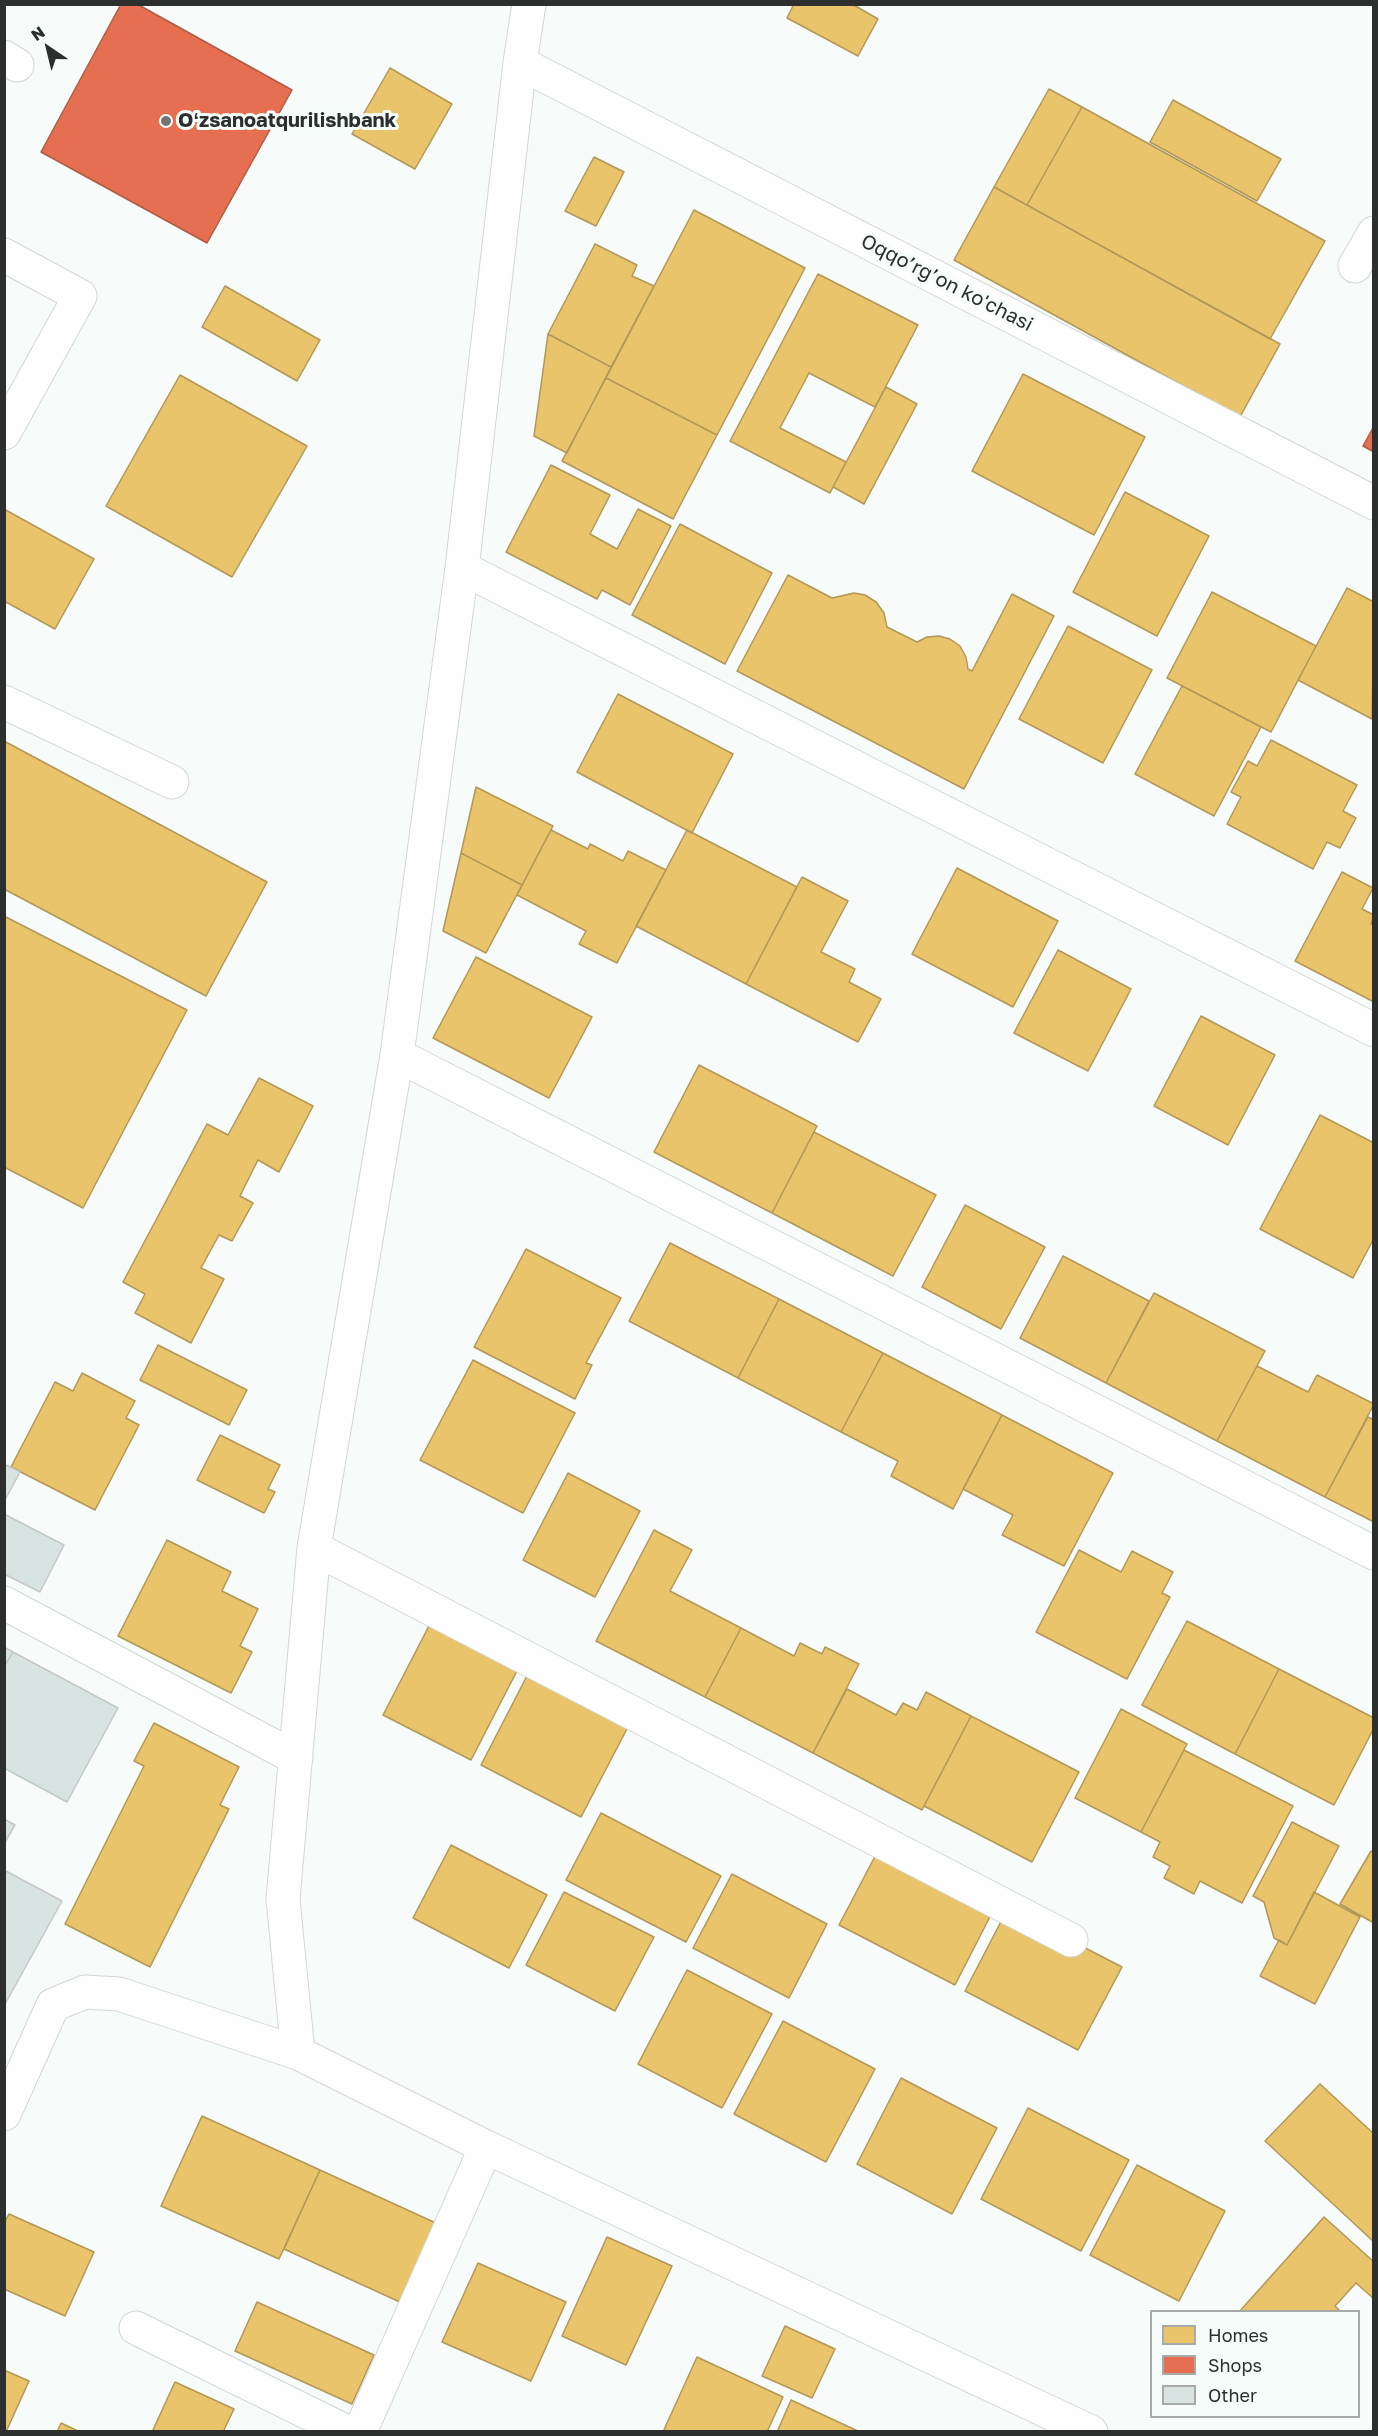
<!DOCTYPE html>
<meta charset="utf-8">
<style>
body{margin:0}
#map{position:relative;width:1378px;height:2436px;overflow:hidden;background:#f7fbf9;font-family:"Golos Text",sans-serif}
canvas{display:block}
.frame{position:absolute;inset:0;border:6px solid #2d2f2e;pointer-events:none}
.legend{position:absolute;left:1150px;top:2310px;width:210px;height:108px;box-sizing:border-box;background:#f6fcf9;border:2px solid #a6aaa8;margin:0;padding:8px 10px;list-style:none;font-size:18px;color:#2d2f2e}
.legend li{display:flex;align-items:center;gap:12px;height:30px}
.legend b{width:30px;border:2px solid #a6aaa8}
.north{position:absolute;left:18px;top:18px;width:60px;height:60px;-webkit-text-stroke:4px #f6fcf9;paint-order:stroke;rotate:325deg;font-size:16px;font-weight:700;line-height:24px;text-align:center;color:#2d2f2e}
.north::after{content:'';display:block;margin:auto;width:21px;height:27px;background:#2d2f2e;clip-path:polygon(50% 0,100% 100%,50% 72%,0 100%)}
</style>
<div id="map">
<canvas width="1378" height="2436"></canvas>
<div class="frame"></div>
<ul class="legend">
<li><b style="height:16px;background:#e9c46a"></b>Homes</li>
<li><b style="height:16px;background:#e76f51"></b>Shops</li>
<li><b style="height:16px;background:#d8e4e2"></b>Other</li>
</ul>
<div class="north">N</div>
</div>
<script>
const ctx = document.querySelector('canvas').getContext('2d');
ctx.lineJoin = 'round';
function fillPath(path, color) {
  ctx.fillStyle = color;
  ctx.fill(path, 'evenodd');
}
function poly(rows) {
  const path = new Path2D();
  for (const r of rows) {
    path.moveTo(r[0], r[1]);
    for (let i = 2; i < r.length; i += 2) path.lineTo(r[i], r[i + 1]);
  }
  return path;
}
function trace(path, color, width, dash) {
  ctx.strokeStyle = color;
  ctx.lineWidth = width;
  ctx.lineCap = dash ? 'butt' : 'round';
  ctx.setLineDash(dash || []);
  ctx.stroke(path);
}
function write(font, color, halo, rows, align = 'center') {
  ctx.font = font + ' "Golos Text",sans-serif';
  ctx.lineWidth = 6;
  ctx.setLineDash([]);
  ctx.textBaseline = 'middle';
  ctx.strokeStyle = halo;
  ctx.fillStyle = color;
  for (const [text, x, y, turn = 0] of rows) {
    ctx.save();
    ctx.translate(x, y);
    ctx.rotate((+turn || 0) * Math.PI / 180);
    ctx.textAlign = isNaN(turn) ? turn : align;
    if (halo) ctx.strokeText(text, 0, 0);
    ctx.fillText(text, 0, 0);
    ctx.restore();
  }
}
const homes = poly([
 [794,4,852,4,878,19,858,56,787,18,794,4],
 [390,68,452,104,415,169,352,134,390,68],
 [1049,89,1082,107,1027,205,994,187,1049,89],
 [1173,100,1281,159,1257,201,1150,142,1173,100],
 [1082,107,1325,241,1270,339,1027,205,1082,107],
 [594,157,624,172,596,226,565,211,594,157],
 [994,187,1280,344,1240,417,954,260,994,187],
 [694,210,805,268,717,435,606,378,694,210],
 [595,244,637,265,632,276,654,286,611,367,548,334,595,244],
 [818,274,918,325,875,407,809,373,780,428,846,462,830,493,730,441,818,274],
 [225,286,320,340,297,381,202,327,225,286],
 [548,334,611,367,567,453,534,436,548,334],
 [1023,374,1145,437,1094,535,972,471,1023,374],
 [180,375,307,446,232,577,106,506,180,375],
 [606,378,717,435,673,519,562,461,606,378],
 [886,387,917,404,864,504,833,487,886,387],
 [551,465,610,495,590,534,617,549,638,509,671,526,630,605,602,590,597,599,506,552,551,465],
 [1125,492,1209,536,1157,636,1073,592,1125,492],
 [4,509,94,559,55,629,4,601,4,509],
 [680,524,772,573,725,664,632,615,680,524],
 [788,575,832,598,854,593,865,595,876,602,884,613,887,627,917,642,927,637,939,636,950,639,960,646,966,657,968,669,972,671,1012,594,1054,616,964,789,737,671,788,575],
 [1347,588,1374,602,1372,719,1298,680,1347,588],
 [1212,592,1316,646,1271,732,1167,678,1212,592],
 [1068,626,1152,670,1103,763,1019,719,1068,626],
 [1182,686,1261,727,1214,816,1135,774,1182,686],
 [618,694,733,754,692,833,577,772,618,694],
 [1271,740,1357,785,1343,811,1356,818,1340,848,1327,842,1313,869,1227,824,1241,797,1231,792,1248,761,1257,766,1271,740],
 [4,741,267,882,206,996,4,889,4,741],
 [476,787,553,826,522,885,461,853,476,787],
 [551,830,588,849,590,844,623,861,628,851,666,870,617,963,579,944,586,931,517,895,551,830],
 [687,830,797,887,746,984,636,926,687,830],
 [461,853,522,885,486,953,443,931,461,853],
 [957,868,1058,921,1013,1007,912,954,957,868],
 [1342,872,1373,888,1362,909,1374,915,1371,924,1374,925,1374,1002,1295,961,1342,872],
 [802,877,848,901,821,952,855,969,849,982,881,999,858,1042,746,984,802,877],
 [4,916,187,1010,83,1208,4,1167,4,916],
 [1058,950,1131,989,1088,1071,1014,1033,1058,950],
 [476,957,592,1017,549,1098,433,1038,476,957],
 [1201,1016,1275,1055,1228,1145,1154,1106,1201,1016],
 [699,1065,817,1126,772,1213,654,1152,699,1065],
 [259,1078,313,1106,279,1172,258,1160,240,1196,253,1203,232,1241,219,1235,201,1268,224,1279,191,1343,135,1313,145,1294,123,1282,207,1124,228,1135,259,1078],
 [1320,1115,1374,1143,1374,1238,1353,1278,1260,1229,1320,1115],
 [814,1132,936,1195,893,1276,772,1213,814,1132],
 [965,1205,1045,1247,1001,1329,922,1287,965,1205],
 [670,1243,779,1299,738,1378,629,1321,670,1243],
 [526,1249,621,1298,586,1363,592,1365,575,1399,474,1347,526,1249],
 [1063,1256,1149,1301,1106,1383,1020,1338,1063,1256],
 [1154,1293,1265,1351,1217,1441,1106,1383,1154,1293],
 [779,1299,883,1353,841,1432,738,1378,779,1299],
 [158,1345,247,1390,229,1425,140,1380,158,1345],
 [883,1353,1002,1415,953,1509,891,1476,898,1461,841,1432,883,1353],
 [473,1360,575,1413,523,1513,420,1460,473,1360],
 [1257,1366,1308,1392,1317,1375,1374,1404,1325,1497,1217,1441,1257,1366],
 [82,1373,135,1401,126,1418,139,1425,95,1510,11,1467,55,1382,73,1391,82,1373],
 [1002,1415,1113,1473,1064,1566,1002,1535,1013,1515,963,1489,1002,1415],
 [1368,1417,1374,1420,1374,1522,1325,1497,1368,1417],
 [220,1435,280,1465,268,1489,275,1492,264,1513,197,1480,220,1435],
 [568,1473,640,1511,595,1597,523,1560,568,1473],
 [654,1530,692,1550,670,1591,741,1628,705,1697,596,1641,654,1530],
 [167,1540,231,1572,222,1591,258,1609,240,1646,252,1652,231,1693,118,1636,167,1540],
 [1079,1550,1121,1572,1132,1551,1173,1572,1162,1593,1170,1597,1127,1679,1036,1632,1079,1550],
 [1187,1621,1279,1669,1235,1754,1142,1705,1187,1621],
 [431,1622,519,1667,471,1760,383,1715,431,1622],
 [741,1628,794,1656,800,1643,822,1654,825,1647,859,1664,813,1753,705,1697,741,1628],
 [1279,1669,1374,1718,1374,1728,1334,1805,1235,1754,1279,1669],
 [529,1672,629,1725,581,1817,481,1765,529,1672],
 [847,1689,896,1715,903,1703,917,1710,926,1692,971,1716,922,1810,813,1753,847,1689],
 [1121,1709,1187,1744,1141,1832,1075,1798,1121,1709],
 [971,1716,1079,1772,1032,1862,924,1806,971,1716],
 [154,1723,239,1767,220,1805,229,1809,150,1967,65,1924,144,1766,134,1761,154,1723],
 [1184,1750,1293,1806,1242,1903,1200,1881,1194,1894,1164,1878,1170,1866,1153,1857,1160,1842,1141,1832,1184,1750],
 [601,1813,721,1876,686,1942,566,1880,601,1813],
 [1292,1822,1339,1846,1287,1945,1274,1938,1264,1902,1253,1896,1292,1822],
 [882,1843,997,1903,955,1985,839,1925,882,1843],
 [451,1845,547,1895,509,1968,413,1918,451,1845],
 [1371,1851,1374,1853,1374,1923,1340,1904,1371,1851],
 [732,1874,827,1924,789,1998,693,1948,732,1874],
 [564,1892,654,1937,615,2011,526,1965,564,1892],
 [1314,1892,1360,1917,1315,2004,1260,1976,1279,1940,1287,1945,1314,1892],
 [1008,1908,1122,1967,1078,2050,965,1991,1008,1908],
 [687,1970,772,2014,722,2108,638,2064,687,1970],
 [783,2021,875,2069,826,2162,734,2114,783,2021],
 [901,2078,997,2128,952,2214,857,2164,901,2078],
 [1320,2084,1374,2134,1374,2242,1265,2141,1320,2084],
 [1028,2108,1129,2160,1081,2251,981,2199,1028,2108],
 [202,2116,320,2170,279,2259,161,2206,202,2116],
 [1137,2165,1225,2211,1179,2301,1090,2255,1137,2165],
 [320,2170,438,2224,402,2303,284,2249,320,2170],
 [9,2214,94,2252,65,2316,4,2289,4,2223,9,2214],
 [1324,2217,1374,2262,1374,2299,1356,2283,1335,2306,1341,2312,1239,2312,1324,2217],
 [607,2237,672,2266,626,2365,562,2336,607,2237],
 [478,2263,566,2302,531,2381,442,2342,478,2263],
 [257,2302,374,2355,352,2404,235,2351,257,2302],
 [785,2326,835,2349,812,2398,762,2376,785,2326],
 [697,2357,783,2397,767,2432,663,2432,697,2357],
 [4,2370,29,2381,6,2432,4,2432,4,2370],
 [175,2382,234,2409,223,2432,152,2432,175,2382],
 [791,2400,860,2432,777,2432,791,2400],
 [61,2423,80,2432,57,2432,61,2423]
]);
const shops = poly([
 [121,4,137,4,292,90,207,243,41,152,121,4],
 [1374,426,1374,452,1363,446,1374,426]
]);
const building = poly([
 [4,1464,20,1472,4,1502,4,1464],
 [4,1514,64,1545,40,1592,4,1574,4,1514],
 [4,1647,13,1652,4,1667,4,1647],
 [13,1652,118,1708,67,1802,4,1768,4,1667,13,1652],
 [4,1819,15,1825,4,1844,4,1819],
 [4,1870,62,1901,4,2006,4,1870]
]);
const minor = poly([
 [529,4,520,63,462,568,397,1055,314,1548,283,1899,298,2053,486,2147,1091,2432],
 [4,57,17,65],
 [520,63,1374,503],
 [4,255,80,296,4,433],
 [1355,266,1374,233],
 [462,568,1374,1030],
 [4,702,172,782],
 [397,1055,1374,1553],
 [314,1548,1071,1940],
 [4,1603,296,1758],
 [4,2114,53,2005,85,1992,119,1994,298,2053],
 [136,2328,347,2432],
 [360,2432,486,2147]
]);
const markers = [
 [166,121,6,"#747675"]
];
const poiNames = [
 ["Oʻzsanoatqurilishbank",178,121]
];
const streetNames = [
 ["Oqqo’rg’on ko'chasi",947,283,27]
];
fillPath(homes, '#e9c46a');
trace(homes, '#b19758', 1.5);
fillPath(shops, '#e76f51');
trace(shops, '#af5c46', 1.5);
fillPath(building, '#d8e4e2');
trace(building, '#c5c8c7', 1.5);
trace(minor, '#d3d6d5', 35);
trace(minor, '#fefefe', 33);
for (const [x, y, r, color] of markers) {
  const dot = new Path2D();
  dot.arc(x, y, r, 0, 2 * Math.PI);
  ctx.fillStyle = color;
  ctx.fill(dot);
  trace(dot, '#f6fcf9', 2);
}
write('bold 20px', '#2d2f2e', '#f6fcf9', poiNames, 'left');
write('20px', '#2d2f2e', '#f6fcf9', streetNames);
</script>
